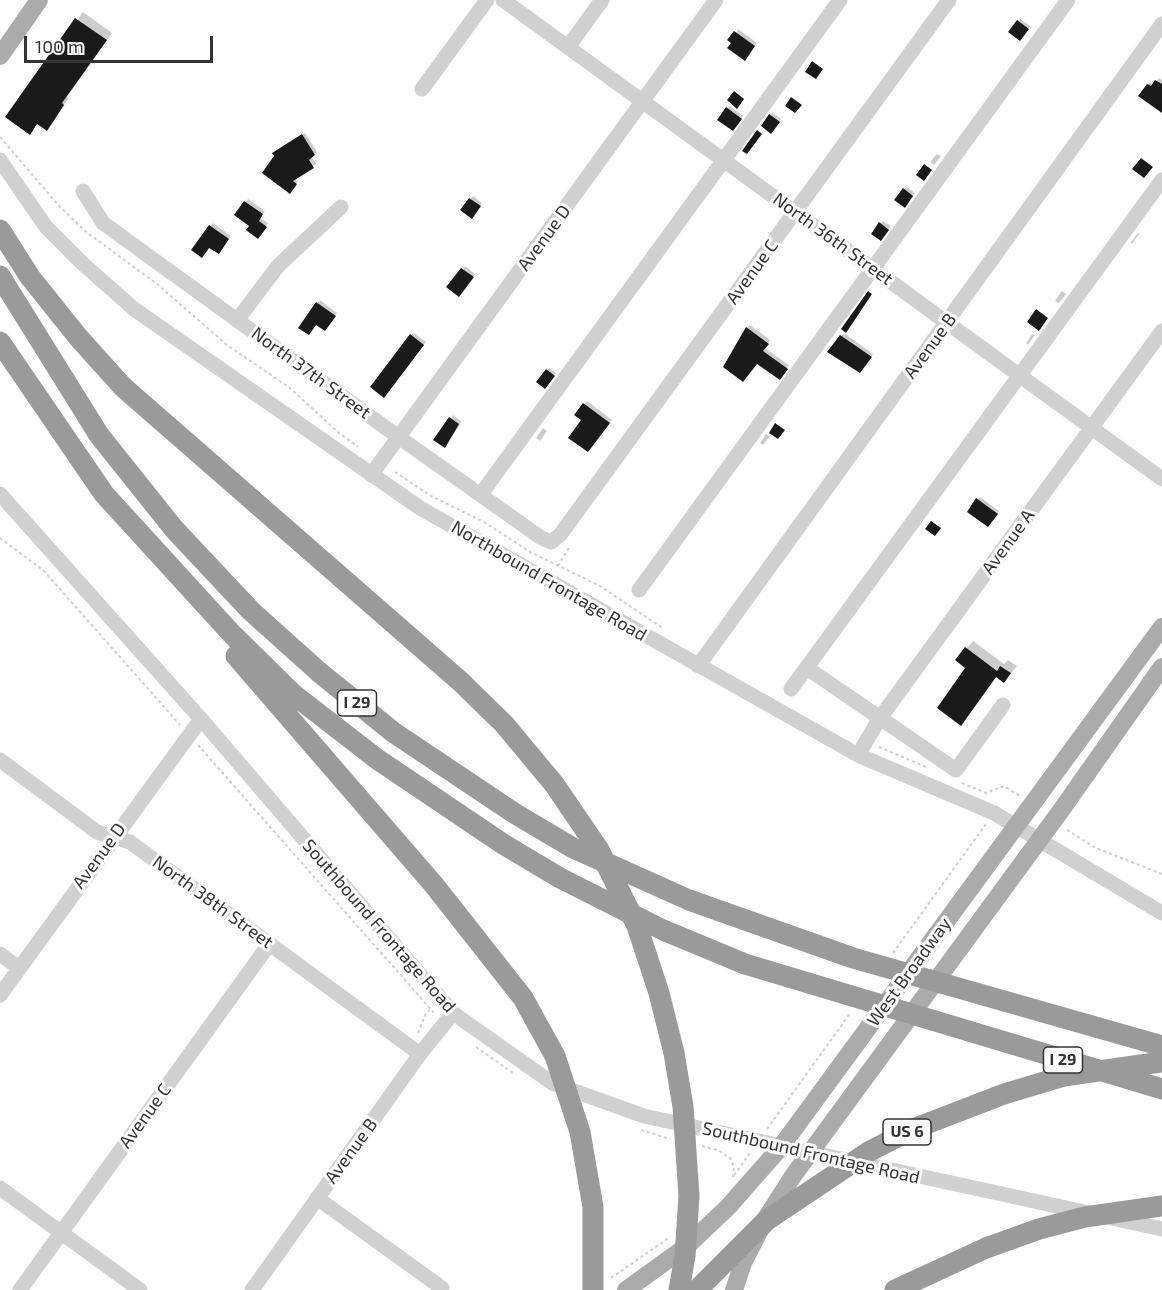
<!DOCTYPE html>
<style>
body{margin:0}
#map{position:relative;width:1162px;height:1290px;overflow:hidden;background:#fff;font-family:"Exo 2",sans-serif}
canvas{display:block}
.scale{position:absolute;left:24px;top:36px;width:189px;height:27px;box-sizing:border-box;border:3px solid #333;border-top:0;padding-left:8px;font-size:18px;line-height:21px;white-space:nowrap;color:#333;-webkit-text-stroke:4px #fff;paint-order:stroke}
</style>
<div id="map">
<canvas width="1162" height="1290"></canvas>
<div class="scale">100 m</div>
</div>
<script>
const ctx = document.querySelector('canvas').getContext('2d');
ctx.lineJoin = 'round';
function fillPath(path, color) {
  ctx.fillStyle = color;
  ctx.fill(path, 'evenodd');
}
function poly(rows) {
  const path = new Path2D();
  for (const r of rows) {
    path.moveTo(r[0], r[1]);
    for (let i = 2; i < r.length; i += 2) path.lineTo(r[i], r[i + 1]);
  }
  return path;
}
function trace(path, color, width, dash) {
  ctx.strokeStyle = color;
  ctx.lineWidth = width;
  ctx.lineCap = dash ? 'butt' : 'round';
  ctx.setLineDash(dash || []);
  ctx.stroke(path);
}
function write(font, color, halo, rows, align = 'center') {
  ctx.font = font + ' "Exo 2",sans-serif';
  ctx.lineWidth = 6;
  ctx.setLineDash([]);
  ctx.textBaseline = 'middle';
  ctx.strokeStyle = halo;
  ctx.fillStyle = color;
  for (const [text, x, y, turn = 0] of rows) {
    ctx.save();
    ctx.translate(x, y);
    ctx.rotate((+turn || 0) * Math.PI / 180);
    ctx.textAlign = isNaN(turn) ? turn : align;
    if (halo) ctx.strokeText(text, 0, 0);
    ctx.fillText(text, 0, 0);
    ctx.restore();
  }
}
const shadow = poly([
 [83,12,112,33,67,97,69,98,52,123,46,129,38,123,29,133,8,117],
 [1020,19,1030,26,1023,37,1018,21],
 [738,29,757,43,747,56,733,42],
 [1159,78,1162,80,1162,110,1148,85,1150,82,1154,85],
 [730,106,743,116,735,127,727,108],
 [773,113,781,119,774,129,770,115],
 [305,133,317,152,311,156,316,164,295,178,298,181,292,189,276,156,277,151],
 [937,154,941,156,934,165,930,162],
 [907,187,915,193,907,203,904,189],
 [473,196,482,203,474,214,462,210],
 [248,199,265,211,260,218,268,223,260,234,236,214],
 [883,221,891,226,883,236,880,223],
 [213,223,231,236,221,250,210,246,193,250],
 [1138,233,1139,234,1132,244,1131,242],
 [465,266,475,274,462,292,449,287],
 [1062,291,1066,294,1059,303,1055,301],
 [320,300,337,313,327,327,316,323,300,327],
 [750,325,770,340,765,348,789,365,782,376,757,362,747,328],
 [414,333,426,342,387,393,411,335],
 [844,333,873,354,862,369,829,352],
 [1032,334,1035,335,1028,345,1026,343],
 [549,368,556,373,548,384,547,370],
 [587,401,612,420,591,447,583,420,576,415],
 [453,415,461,421,460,425,447,443],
 [543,428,547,431,540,441,536,438],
 [766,434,770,436,763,445,760,443],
 [980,497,999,511,991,523,978,499],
 [973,641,1004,664,1008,660,1017,666,1004,681,997,676,961,724,967,667,957,660]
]);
const building = poly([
 [75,18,107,40,62,103,64,105,47,131,37,124,30,135,5,117],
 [1017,20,1029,29,1020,41,1008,32],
 [734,31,755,46,745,61,727,48,731,43,727,40],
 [812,61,823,69,816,79,805,72],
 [1155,80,1162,84,1162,113,1138,96,1147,84,1151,86],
 [734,91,744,99,737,109,727,100],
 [791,97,802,105,795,113,785,106],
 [726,107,742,119,733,131,717,120],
 [769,114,780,122,771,134,761,126],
 [757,130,762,134,747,154,742,151],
 [302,134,315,155,309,160,314,168,293,181,297,184,290,194,262,173,274,156,272,153],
 [1141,158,1153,167,1144,178,1132,169],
 [924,164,932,170,924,181,916,175],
 [903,188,913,196,905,208,894,200],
 [469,198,481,206,472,219,460,210],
 [244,201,263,214,259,221,267,227,258,239,246,230,249,226,234,215],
 [879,222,889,230,881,241,871,234],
 [209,225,229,239,219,254,209,248,202,258,191,250],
 [461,268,474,277,459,297,446,287],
 [868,291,872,294,846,333,841,329],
 [316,302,336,316,325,331,316,325,309,335,298,328],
 [1036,309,1048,318,1039,331,1027,322],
 [746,327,769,344,763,351,788,369,780,380,757,364,743,382,723,367],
 [410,334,424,345,384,398,370,387],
 [840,335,872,357,860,373,827,352],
 [546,369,555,376,545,389,536,382],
 [583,403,610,423,588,452,568,438,581,420,574,415],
 [449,417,459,424,445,448,433,440],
 [775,423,785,430,778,439,769,433],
 [976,498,998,514,988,527,967,512],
 [931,521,941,528,935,536,925,529],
 [965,647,997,671,1000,666,1011,673,1004,683,996,677,961,726,937,708,965,668,955,660]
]);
const path = poly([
 [0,137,59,206,85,231,157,284,227,345,290,388,339,433,358,447],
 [395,472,431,496,484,522,530,552,600,586,664,629],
 [0,538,44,571,180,725],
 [558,566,570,546],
 [198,745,434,1013],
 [879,747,926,767],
 [962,783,986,793,1004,786,1021,797],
 [1067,830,1096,848,1162,874],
 [893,953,986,824],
 [418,1033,426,1013,430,1010],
 [476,1047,513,1073],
 [767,1129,851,1012],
 [641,1130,670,1139],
 [702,1146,718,1150,730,1158,734,1167,733,1177],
 [734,1175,750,1153],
 [611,1278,670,1237]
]);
const minor = poly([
 [503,0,1162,479],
 [568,47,602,0],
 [422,89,487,0],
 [0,160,46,227,82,263,134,309,420,508,858,755,994,813,1162,913],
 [83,191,103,223,400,438,540,537,551,542,560,535,949,0],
 [238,319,278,266,341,207],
 [371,475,716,0],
 [0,494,201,719,453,1013,552,1083,644,1116,1162,1229],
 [481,494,840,0],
 [639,590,1068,0],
 [698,666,1162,24],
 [807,668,956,770,1003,705],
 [791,689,1162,180],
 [858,755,880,718,1162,331],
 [0,760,97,832,130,842,420,1054],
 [0,954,19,968],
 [0,995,201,719],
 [0,1188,140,1290],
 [317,1198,442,1288],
 [20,1290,270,943],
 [252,1290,420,1054,453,1013]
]);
const major = poly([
 [0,56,39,0],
 [626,1290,687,1246,728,1207,780,1148,1162,627],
 [734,1290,743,1263,766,1218,793,1176,1062,809,1162,667]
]);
const highway = poly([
 [0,230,30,277,78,337,123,387,461,682,504,724,554,784,599,850,637,926,659,993,674,1053,683,1107,689,1196,685,1256,679,1290],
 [0,276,99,435,174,529,251,611,319,672,393,732,514,813,573,848,689,900,853,958,1162,1046],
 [0,342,104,494,231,633,293,694,377,759,503,844,560,878,663,930,745,964,1162,1089],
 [236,656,434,885,523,998,555,1056,580,1132,593,1207,593,1290],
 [697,1290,767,1220,870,1151,913,1129,1004,1094,1064,1076,1162,1062],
 [895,1290,986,1248,1039,1229,1085,1217,1162,1206]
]);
const shields = [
 [357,703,39],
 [1063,1060,39],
 [907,1132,48]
];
const shieldNames = [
 ["I 29",357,703],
 ["I 29",1063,1060],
 ["US 6",907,1132]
];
const streetNames = [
 ["Avenue D",544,238,-54],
 ["North 36th Street",833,239,36],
 ["Avenue C",752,272,-54],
 ["Avenue B",930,346,-54],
 ["North 37th Street",311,373,36],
 ["Avenue A",1008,542,-54],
 ["Northbound Frontage Road",549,581,30],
 ["Avenue D",99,856,-54],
 ["North 38th Street",213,902,36],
 ["Southbound Frontage Road",379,926,49],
 ["West Broadway",909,972,-54],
 ["Avenue C",145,1116,-54],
 ["Avenue B",351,1151,-54],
 ["Southbound Frontage Road",811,1153,13]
];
fillPath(shadow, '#0003');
fillPath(building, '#1a1a1a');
trace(path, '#cdcdcd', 2, [3, 3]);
trace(minor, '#d0d0d0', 15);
trace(major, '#ababab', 18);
trace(highway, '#9a9a9a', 21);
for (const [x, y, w] of shields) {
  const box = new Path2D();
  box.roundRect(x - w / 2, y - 13, w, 26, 4.5);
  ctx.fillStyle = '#fff';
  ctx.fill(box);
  trace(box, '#333', 1.5);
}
write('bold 16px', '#333', null, shieldNames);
write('18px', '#333', '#fff', streetNames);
</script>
